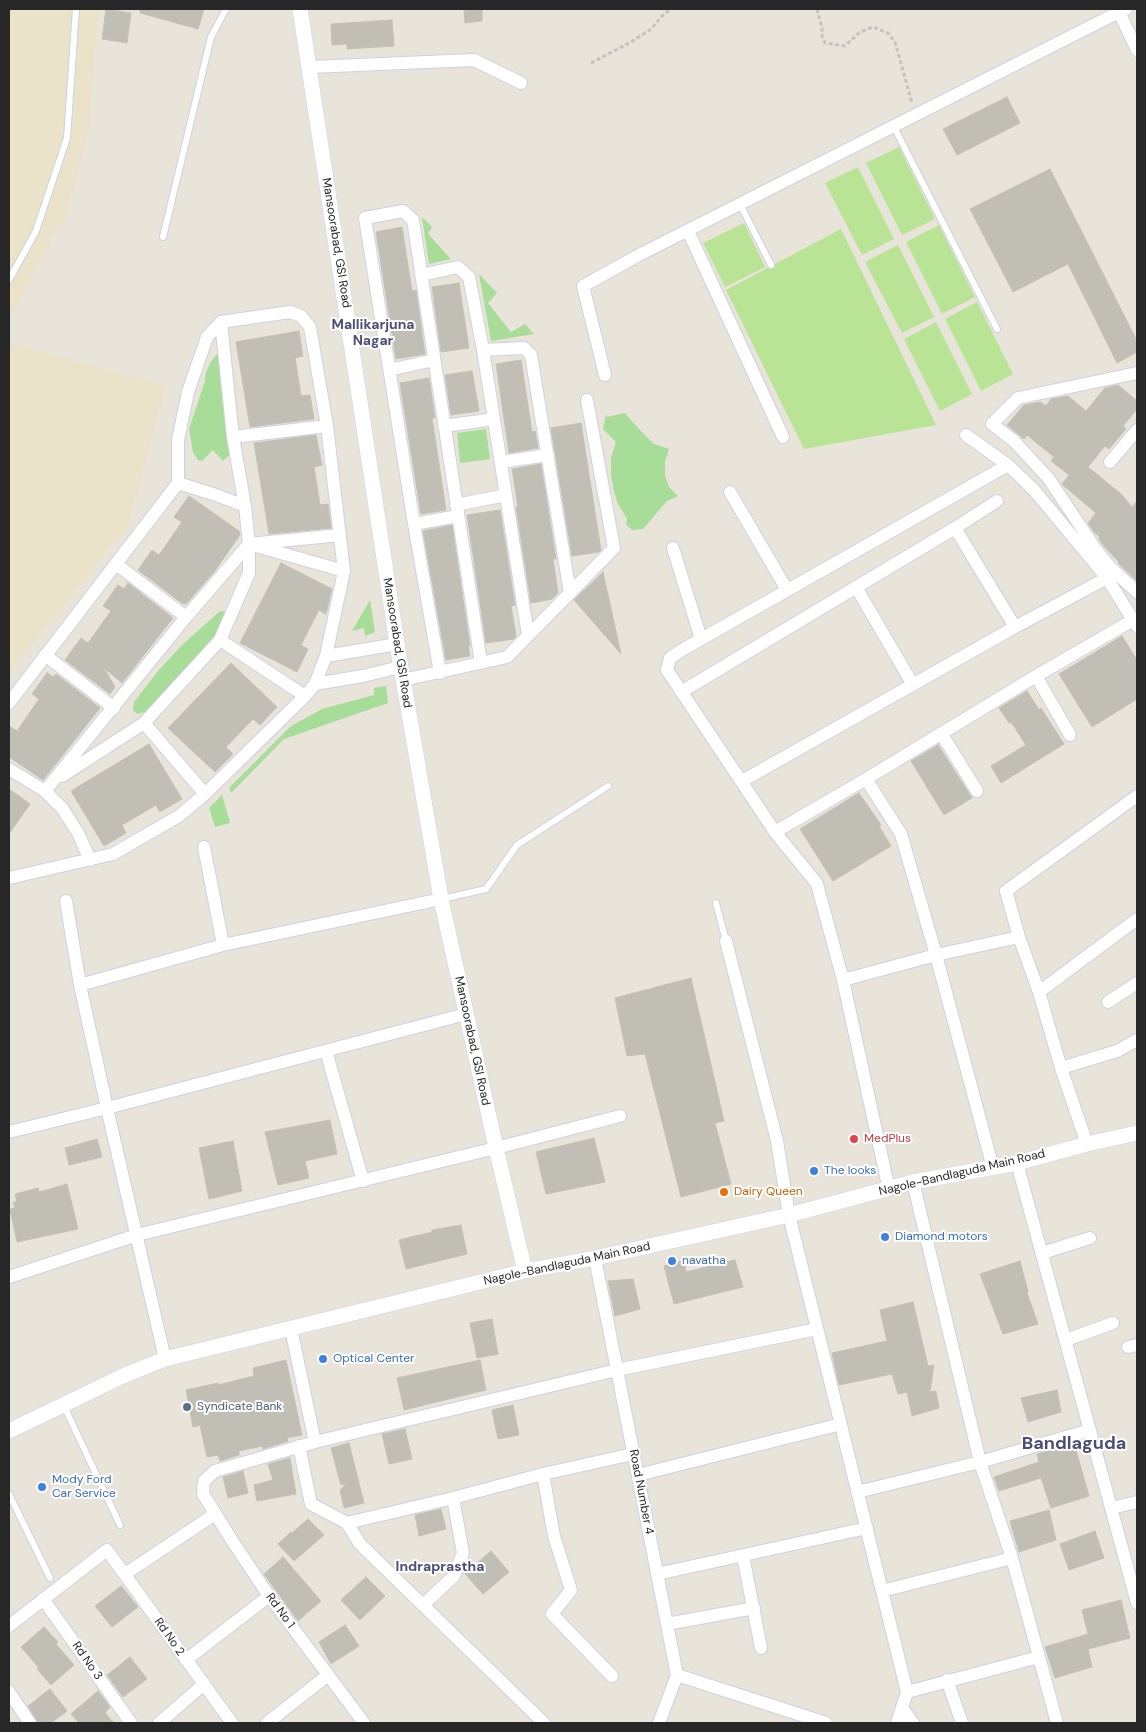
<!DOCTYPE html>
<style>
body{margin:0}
#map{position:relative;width:1146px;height:1732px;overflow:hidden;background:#e9e4da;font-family:"DM Sans",sans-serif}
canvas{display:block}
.frame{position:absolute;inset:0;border:10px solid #272727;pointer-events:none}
</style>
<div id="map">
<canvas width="1146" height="1732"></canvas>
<div class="frame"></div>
</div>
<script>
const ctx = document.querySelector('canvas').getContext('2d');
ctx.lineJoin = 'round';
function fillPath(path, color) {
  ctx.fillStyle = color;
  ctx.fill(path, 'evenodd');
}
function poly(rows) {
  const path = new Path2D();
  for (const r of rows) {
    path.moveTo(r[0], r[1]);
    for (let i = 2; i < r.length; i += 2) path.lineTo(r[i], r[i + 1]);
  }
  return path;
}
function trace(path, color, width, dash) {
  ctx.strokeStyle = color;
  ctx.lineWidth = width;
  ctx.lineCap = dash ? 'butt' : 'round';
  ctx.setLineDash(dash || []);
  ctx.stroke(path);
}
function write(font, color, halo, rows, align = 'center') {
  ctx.font = font + ' "DM Sans",sans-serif';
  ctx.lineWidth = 4;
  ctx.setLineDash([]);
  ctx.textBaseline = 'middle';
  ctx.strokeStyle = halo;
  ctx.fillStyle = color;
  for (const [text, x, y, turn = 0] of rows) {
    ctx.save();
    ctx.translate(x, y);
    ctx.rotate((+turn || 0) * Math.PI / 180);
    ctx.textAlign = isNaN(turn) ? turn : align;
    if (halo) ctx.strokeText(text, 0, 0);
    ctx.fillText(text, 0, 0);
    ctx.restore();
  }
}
const education = poly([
 [9,9,99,9,89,129,66,215,9,320],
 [9,343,166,385,128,526,9,674]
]);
const green = poly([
 [422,217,432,227,428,234,451,259,429,264],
 [479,274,497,293,488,303,511,332,525,324,534,334,491,341],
 [220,350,239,446,223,461,213,450,202,461,198,460,193,452,189,429,205,381,205,375,210,363],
 [625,413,637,427,654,444,669,449,665,462,665,475,669,487,678,496,667,501,643,529,632,530,626,524,627,519,618,504,614,492,611,475,611,458,616,442,603,429,606,414,607,417],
 [486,429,490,459,460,463,457,433],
 [370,600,375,632,365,636,364,628,352,631],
 [220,611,229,612,229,621,149,711,137,714,133,710,134,702,158,671,181,646],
 [386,686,388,703,284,739,231,793,229,788,291,726,322,709,374,695,374,688],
 [222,795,230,823,215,827,209,808]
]);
const pitch = poly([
 [899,147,935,219,902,235,866,163],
 [858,167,894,239,862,255,825,183],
 [744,223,765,267,725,287,703,243],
 [939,225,975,297,942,314,906,242],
 [841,229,936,425,804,449,726,290],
 [898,245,934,317,902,333,865,262],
 [977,302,1013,374,981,391,945,319],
 [936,322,972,394,940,411,904,339]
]);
const building = poly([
 [106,9,131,13,127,43,102,39,106,9],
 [140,9,204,9,198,29,140,13,140,9],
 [464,9,482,9,482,21,465,23,464,9],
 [392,20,394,46,347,49,347,44,332,45,331,24,392,20],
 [1007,97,1020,123,957,155,943,129,1007,97],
 [1050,169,1137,341,1137,352,1117,363,1068,264,1013,292,970,209,1050,169],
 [402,227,412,291,416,290,425,354,396,359,376,232,402,227],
 [459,283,469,348,441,352,432,287,459,283],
 [299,331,303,356,295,358,301,396,310,395,314,419,250,427,236,342,299,331],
 [521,360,532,432,535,431,538,448,509,453,496,364,521,360],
 [472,371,479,411,451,415,445,375,472,371],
 [429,378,435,418,432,418,446,510,421,514,400,383,429,378],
 [1118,385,1137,401,1137,409,1123,426,1126,429,1109,449,1105,446,1088,467,1121,494,1132,507,1137,501,1137,581,1118,563,1119,562,1104,546,1099,539,1100,537,1094,532,1088,523,1096,513,1064,486,1062,484,1069,475,1051,461,1054,457,1027,435,1024,439,1007,425,1024,405,1040,402,1046,406,1051,399,1068,396,1086,411,1105,388,1118,385],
 [581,423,601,550,599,552,572,556,551,428,581,423],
 [316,435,322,465,314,467,320,505,328,504,331,528,269,534,254,443,316,435],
 [541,464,556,559,553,559,558,593,552,599,531,603,516,507,518,507,512,469,541,464],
 [189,496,239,531,240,535,214,572,186,604,184,603,183,604,138,570,152,550,159,555,182,522,174,517,189,496],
 [500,510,515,605,511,606,516,636,514,639,486,643,467,515,500,510],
 [452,525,470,646,468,646,470,656,446,660,423,531,452,525],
 [281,563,332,589,326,614,319,610,301,645,308,649,297,672,240,643,281,563],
 [603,572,621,654,574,600,603,572],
 [128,583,173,618,122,683,104,668,115,687,110,694,65,660,81,638,88,643,111,611,103,606,118,585,124,589,128,583],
 [1122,636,1137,660,1137,699,1092,727,1059,674,1122,636],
 [231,663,277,707,260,725,253,719,226,747,233,754,215,772,168,728,231,663],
 [47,673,53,677,56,674,100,708,43,780,9,757,9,726,17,731,39,699,32,694,47,673],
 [1027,691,1039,710,1041,708,1064,744,1001,783,991,766,1026,745,1011,722,1009,723,999,708,1027,691],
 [149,744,182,799,160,812,156,805,122,825,126,833,104,846,71,791,149,744],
 [938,745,972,798,944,815,911,761,938,745],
 [9,789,30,804,9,834,9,789],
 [859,793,881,825,879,826,891,846,833,881,800,829,859,793],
 [691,978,724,1121,715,1123,731,1184,681,1197,645,1054,627,1056,615,998,691,978],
 [330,1120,337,1154,305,1161,309,1178,278,1185,265,1132,330,1120],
 [594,1138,605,1182,546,1194,536,1152,594,1138],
 [97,1139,102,1157,69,1165,65,1148,97,1139],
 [233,1141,242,1191,209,1199,199,1148,233,1141],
 [67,1184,78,1229,17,1242,10,1209,15,1208,13,1202,17,1202,15,1194,38,1188,39,1192,67,1184],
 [461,1225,467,1254,406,1269,399,1240,432,1232,432,1230,461,1225],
 [684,1260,686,1272,735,1260,743,1287,674,1304,664,1266,684,1260],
 [1020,1261,1028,1292,1027,1293,1038,1324,1003,1334,980,1274,1020,1261],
 [633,1279,640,1309,615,1316,608,1281,633,1279],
 [913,1302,928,1366,934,1365,930,1392,936,1391,939,1408,912,1416,907,1392,898,1394,892,1374,839,1385,832,1353,887,1341,880,1310,913,1302],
 [492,1319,498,1354,477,1358,470,1323,492,1319],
 [286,1360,302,1435,287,1438,288,1441,263,1449,262,1446,239,1451,239,1455,220,1461,218,1455,207,1457,200,1425,193,1427,186,1390,218,1383,218,1385,254,1376,253,1368,286,1360],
 [480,1360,486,1390,404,1410,397,1378,480,1360],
 [1057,1390,1061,1412,1028,1422,1021,1398,1057,1390],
 [513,1405,519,1435,498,1439,492,1410,513,1405],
 [405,1429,412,1459,389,1464,382,1434,405,1429],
 [349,1443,364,1503,344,1508,340,1490,347,1483,341,1485,331,1448,349,1443],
 [1074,1443,1089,1496,1051,1508,1041,1478,999,1491,994,1477,1039,1462,1037,1454,1074,1443],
 [290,1458,296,1494,257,1501,254,1485,273,1480,268,1464,290,1458],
 [243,1471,248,1493,228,1498,223,1477,243,1471],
 [441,1509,446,1529,419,1536,415,1515,441,1509],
 [1049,1510,1056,1540,1019,1552,1010,1521,1049,1510],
 [308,1519,324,1535,294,1561,278,1544,291,1532,292,1533,308,1519],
 [1095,1531,1104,1558,1069,1570,1060,1544,1095,1531],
 [491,1551,509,1572,483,1594,465,1574,491,1551],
 [283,1557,321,1601,298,1621,264,1574,283,1557],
 [366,1577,385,1596,360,1620,341,1600,366,1577],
 [121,1586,138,1607,112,1627,95,1606,121,1586],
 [1121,1600,1130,1638,1088,1649,1092,1667,1055,1678,1045,1647,1088,1634,1082,1610,1121,1600],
 [345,1625,359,1646,331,1664,319,1642,345,1625],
 [44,1627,58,1642,56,1644,74,1665,51,1685,37,1669,39,1668,21,1647,44,1627],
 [130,1657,147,1679,123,1697,107,1675,130,1657],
 [50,1689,67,1711,51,1723,38,1723,28,1706,50,1689],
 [98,1691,110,1707,105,1713,114,1723,79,1723,71,1714,98,1691]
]);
const path = poly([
 [817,9,822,28,822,36,825,43,845,46,860,32,873,27,888,33,895,42,912,103],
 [591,63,631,42,651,29,662,16,671,9]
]);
const service = poly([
 [894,127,997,329],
 [740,204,771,265],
 [163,237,211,37,226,9],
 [9,280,36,231,67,138,76,9],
 [442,899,486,889,517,845,608,786],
 [716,903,726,941],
 [64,1406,120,1525],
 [9,1494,50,1578]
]);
const minor = poly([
 [1126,9,1119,12,1137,50],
 [310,67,474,60,521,83],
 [688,231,783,437],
 [421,275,458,267,469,277,483,350],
 [221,322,233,437],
 [389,370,434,360],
 [1137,373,1018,398,992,424,1014,441,1049,479,1097,551,1111,568,1137,592],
 [605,375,583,286,637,256,1119,12,1117,9],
 [327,426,233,437,245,506,249,544,344,571],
 [444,426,494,419],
 [966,435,1008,465,1034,490,1107,578,1133,620],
 [501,462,548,455],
 [1110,462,1137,430],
 [178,483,216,495,245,506],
 [730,492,787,590],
 [456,505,506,495],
 [414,524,458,516],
 [955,528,1015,627],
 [249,544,249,573,220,640,305,696],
 [673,548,701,639],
 [116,564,186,617],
 [856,587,913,685],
 [528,635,483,350,524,348,531,355,570,593],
 [45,655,114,708],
 [326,656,397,644],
 [440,673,414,524,365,218,403,211,413,220,481,663],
 [1036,676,1070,735],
 [403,680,507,657,614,548,587,400],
 [315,684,363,676,400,667],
 [681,692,955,528,997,501],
 [9,703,178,483,178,440,188,392,207,337,221,322,290,312,301,316,310,327,327,426,344,571,326,656,315,684,305,696,205,794,179,816,113,854,9,878],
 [144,723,205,794],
 [941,733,977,791],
 [9,769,45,791,62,808,78,833,90,860],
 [62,776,144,723,220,640],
 [866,779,901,834,936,955,993,1168],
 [742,781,1015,627,1107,578],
 [45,791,186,617,249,544,340,535],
 [775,832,866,779,1036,676,1133,620,1137,626],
 [204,847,223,945],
 [66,901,80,985,107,1108,165,1359],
 [1019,937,1006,891,1137,796],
 [726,941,777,1141,789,1215,907,1692,897,1723],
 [843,980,936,955,1019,937,1039,992,1061,1068,1087,1144],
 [80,985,223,945,441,899],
 [1039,992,1137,919],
 [1108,1002,1137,983],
 [326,1051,363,1181],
 [1061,1068,1117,1051,1137,1040],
 [9,1132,107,1108,466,1014],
 [1017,1163,1137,1603],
 [913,1182,980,1462,1012,1558,1057,1723],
 [889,1190,843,980,817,884,775,832,667,670,670,658,682,650,1008,465],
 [1042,1253,1090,1238],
 [595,1258,677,1675,659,1723],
 [9,1277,137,1235,496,1148,620,1116],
 [291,1329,315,1442],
 [1066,1340,1113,1323],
 [1128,1347,1137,1345],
 [299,1446,311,1504,347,1523,360,1544,544,1723],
 [543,1474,554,1536,571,1590,552,1614,612,1676],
 [638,1475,841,1424],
 [857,1492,980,1462,1090,1430],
 [1111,1508,1137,1502],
 [347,1523,453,1498,543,1474,633,1454],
 [743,1556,761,1648],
 [125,1574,215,1514],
 [657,1574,867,1528],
 [882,1591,1012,1558],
 [43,1599,131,1723],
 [423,1605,454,1576,463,1553,453,1498],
 [667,1624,754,1608],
 [9,1626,107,1550,232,1723],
 [186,1660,269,1596],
 [677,1675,826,1723],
 [947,1680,962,1723],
 [9,1692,30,1723],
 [907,1692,1039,1657],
 [902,1708,913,1723],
 [159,1723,203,1685],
 [267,1723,328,1675],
 [364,1723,269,1596,233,1542,203,1494,204,1481,215,1471,315,1442,617,1370,817,1329]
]);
const tertiary = poly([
 [300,9,397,644,441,899,496,1148,525,1271],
 [9,1431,125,1375,165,1359,525,1271,595,1258,789,1215,913,1182,1017,1163,1087,1144,1137,1133]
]);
const markers = [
 [854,1139,5,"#e0444e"],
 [814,1171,5,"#3f7fe0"],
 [724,1192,5,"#e8710a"],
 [885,1237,5,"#3f7fe0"],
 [672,1261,5,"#3f7fe0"],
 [323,1359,5,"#3f7fe0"],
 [187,1407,5,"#5c6f8a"],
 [42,1487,5,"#3f7fe0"]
];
const streetNames = [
 ["Mansoorabad, GSI Road",336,243,81],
 ["Mansoorabad, GSI Road",397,643,81],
 ["Mansoorabad, GSI Road",472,1041,78],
 ["Nagole-Bandlaguda Main Road",962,1173,-13],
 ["Nagole-Bandlaguda Main Road",567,1264,-12],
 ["Road Number 4",641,1492,79],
 ["Rd No 1",280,1611,54],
 ["Rd No 2",169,1637,55],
 ["Rd No 3",87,1661,55]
];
const healthNames = [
 ["MedPlus",864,1139]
];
const shopNames = [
 ["The looks",824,1171],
 ["Diamond motors",895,1237],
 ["navatha",682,1261],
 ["Optical Center",333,1359],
 ["Mody Ford",52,1480],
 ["Car Service",52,1494]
];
const foodNames = [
 ["Dairy Queen",734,1192]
];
const serviceNames = [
 ["Syndicate Bank",197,1407]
];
const neighbourhoodNames = [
 ["Mallikarjuna",373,325],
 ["Nagar",373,341],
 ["Indraprastha",440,1567]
];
const districtNames = [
 ["Bandlaguda",1074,1444]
];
fillPath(education, '#eae3ca');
fillPath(green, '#a8dc99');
fillPath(pitch, '#b9e395');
fillPath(building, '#c1beb6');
trace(building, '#c4c0b4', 1);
trace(service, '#cfd0df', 8);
trace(minor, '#cfd0df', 14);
trace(tertiary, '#cfd0df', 16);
trace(path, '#c3c3c3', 3, [4, 2.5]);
trace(service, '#fff', 6);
trace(minor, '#fff', 12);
trace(tertiary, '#fff', 15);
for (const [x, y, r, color] of markers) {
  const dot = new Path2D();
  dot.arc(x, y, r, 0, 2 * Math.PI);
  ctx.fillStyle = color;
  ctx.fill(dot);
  trace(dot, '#fff', 2);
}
write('12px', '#272727', '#fff', streetNames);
write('12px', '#be3a42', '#fff', healthNames, 'left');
write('12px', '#366cbe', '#fff', shopNames, 'left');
write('12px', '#c56008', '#fff', foodNames, 'left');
write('12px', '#4e5e75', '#fff', serviceNames, 'left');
write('bold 14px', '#4b4e74', '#fff', neighbourhoodNames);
write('bold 18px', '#4b4e74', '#fff', districtNames);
</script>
